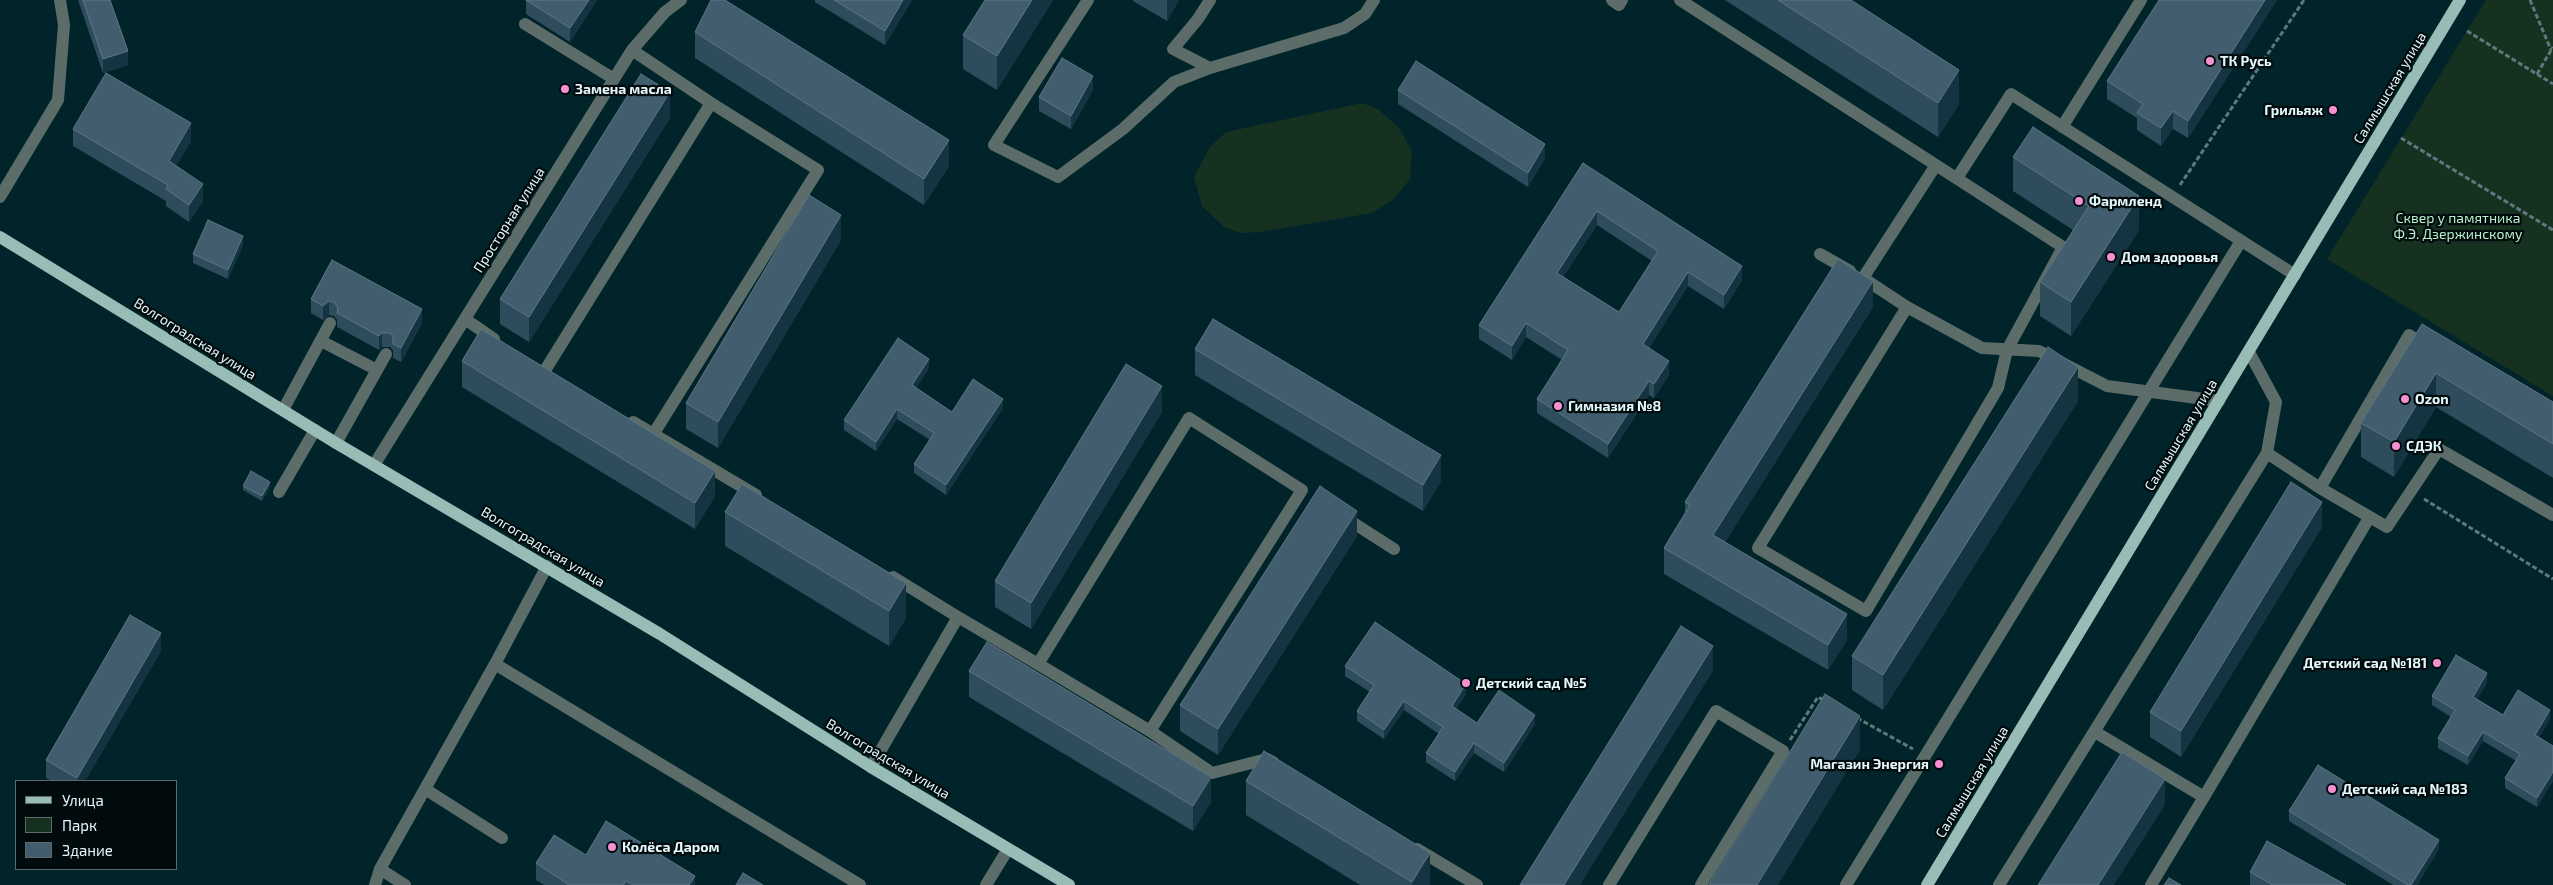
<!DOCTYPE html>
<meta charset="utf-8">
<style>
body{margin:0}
#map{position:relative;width:2553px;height:885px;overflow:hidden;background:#002429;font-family:"Exo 2",sans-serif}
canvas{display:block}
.legend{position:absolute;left:15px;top:780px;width:162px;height:90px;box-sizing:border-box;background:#010b0d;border:1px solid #5c6a6c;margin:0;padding:6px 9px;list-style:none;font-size:15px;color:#e4f8fb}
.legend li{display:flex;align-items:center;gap:10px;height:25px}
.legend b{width:25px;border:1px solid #5c6a6c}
</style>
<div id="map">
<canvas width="2553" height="885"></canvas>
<ul class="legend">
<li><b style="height:6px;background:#98bdb6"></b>Улица</li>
<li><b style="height:14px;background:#173121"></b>Парк</li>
<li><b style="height:14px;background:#425e6e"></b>Здание</li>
</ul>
</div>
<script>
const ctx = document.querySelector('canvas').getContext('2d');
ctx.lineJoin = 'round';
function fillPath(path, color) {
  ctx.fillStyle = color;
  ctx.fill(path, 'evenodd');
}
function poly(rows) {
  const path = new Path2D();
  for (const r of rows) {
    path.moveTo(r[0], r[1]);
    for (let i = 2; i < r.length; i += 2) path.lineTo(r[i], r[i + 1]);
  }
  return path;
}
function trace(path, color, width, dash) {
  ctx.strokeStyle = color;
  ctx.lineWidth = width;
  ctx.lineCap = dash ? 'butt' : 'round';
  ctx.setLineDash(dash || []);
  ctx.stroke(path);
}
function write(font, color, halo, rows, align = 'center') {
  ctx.font = font + ' "Exo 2",sans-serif';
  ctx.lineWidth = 4.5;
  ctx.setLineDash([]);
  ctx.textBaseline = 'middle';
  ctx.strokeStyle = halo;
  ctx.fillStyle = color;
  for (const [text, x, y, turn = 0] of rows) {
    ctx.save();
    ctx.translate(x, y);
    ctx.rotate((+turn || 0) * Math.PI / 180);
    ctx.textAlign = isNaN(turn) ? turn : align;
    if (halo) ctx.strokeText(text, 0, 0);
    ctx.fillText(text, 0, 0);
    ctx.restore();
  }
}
const green = poly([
 [2486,0,2553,0,2553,396,2327,259],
 [1362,103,1378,109,1400,129,1412,152,1410,179,1393,200,1372,213,1260,232,1240,233,1224,227,1202,206,1194,177,1210,147,1226,132]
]);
const path = poly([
 [2530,0,2551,50],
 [2467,31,2553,84],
 [2537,74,2553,47],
 [2401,138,2553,230],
 [2180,185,2304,0],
 [2424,499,2553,579],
 [1857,718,1913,749],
 [1790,740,1818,697,1825,701]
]);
const minor = poly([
 [1088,0,994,145,1058,177,1123,129,1174,82,1210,68],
 [1210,0,1198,19,1173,49,1210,68,1344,28,1365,14,1374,0],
 [1612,0,1619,5,1622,0],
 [1680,0,2063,247,2007,350,1998,388,1866,611,1758,548,1907,307],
 [525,24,614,79],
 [2062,127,2141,0],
 [1936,165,1863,278,1907,307,1982,348,2039,351,2107,386,2219,401],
 [1957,178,2011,94,2295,275],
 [0,197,58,100,64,25,60,0],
 [1820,254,1850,271],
 [465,319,494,339],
 [321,341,377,370],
 [544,372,711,103,632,50],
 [283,410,330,323],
 [633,422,756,495],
 [654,433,818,170,711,103],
 [336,443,386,354],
 [2267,453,2320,488,2387,527,2439,449,2553,515],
 [374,465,632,50,665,12,681,0],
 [2320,488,2409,335,2427,346],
 [279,492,315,430],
 [1344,517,1394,549],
 [547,566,495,664,860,885],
 [893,577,958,617,1038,664,1150,731,1302,490,1189,418,1038,664],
 [1150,731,1212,773,1267,759,1273,762],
 [2095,732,2204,797,2151,885],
 [871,767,958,617],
 [425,789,502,838],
 [2204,797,2369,518],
 [1417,849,1477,885],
 [380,869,405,885],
 [375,885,380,869,495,664],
 [986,885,1008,849],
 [1609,885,1716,711,1783,751,1701,885],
 [1846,885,2241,241],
 [1999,885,2267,453,2276,402,2249,352]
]);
const major = poly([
 [0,237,336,443,660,634,871,767,1069,885],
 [1927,885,2460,0]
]);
const wall = poly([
 [78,0,110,0,128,65,103,73],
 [526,0,597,0,570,42,526,14],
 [815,0,912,0,885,45,815,2],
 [985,0,1053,0,997,90,963,69,963,35],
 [1133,0,1179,0,1167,21,1133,1],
 [1725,0,1851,0,1959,104,1938,137],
 [2277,0,2188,138,2173,129,2161,146,2137,130,2137,118,2107,99,2107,81],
 [695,32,949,166,924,205,695,58],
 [1093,90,1071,129,1039,111,1039,97],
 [1398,90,1545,158,1528,187,1398,104],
 [670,118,529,342,500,324,500,299],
 [73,129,191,141,176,166,203,201,189,222,166,206,166,201,73,146],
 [2013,157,2139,230,2071,336,2040,316,2040,282,2073,230,2013,191],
 [1583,163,1742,280,1724,309,1688,286,1649,348,1669,375,1654,398,1649,395,1608,458,1537,413,1537,399,1562,360,1526,337,1512,360,1479,339,1479,325],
 [1597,225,1652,261,1619,312,1563,277],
 [841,240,718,448,686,429,686,403],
 [243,245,228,279,193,263,193,254],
 [332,260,422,323,401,362,393,358,393,350,390,347,382,347,379,350,337,327,337,320,334,316,329,315,323,320,311,313,311,299],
 [1873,307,1725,542,1847,640,1828,670,1664,574,1664,548,1685,513,1685,502],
 [2422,324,2553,402,2553,478,2436,407,2394,477,2361,457,2361,423],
 [1195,349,1441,481,1423,511,1195,375],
 [462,361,715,496,695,529,462,387],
 [929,368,916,388,952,412,1003,408,946,495,914,473,914,464,930,440,897,419,876,451,844,430,844,420],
 [2078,401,1883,710,1852,690,1852,656],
 [1162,412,1031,629,995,607,995,581],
 [243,486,270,487,262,501,243,490],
 [725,512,906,618,889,646,725,546],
 [2322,527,2181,757,2150,737,2150,712],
 [1357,536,1218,755,1180,731,1180,705],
 [161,651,85,781,52,781,46,778,46,760],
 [1345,666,1466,694,1456,709,1477,723,1535,724,1504,772,1474,753,1455,781,1426,762,1426,753,1439,734,1404,710,1384,739,1357,721,1357,711,1370,692,1345,676],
 [969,671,1211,802,1193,831,969,697],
 [2487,683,2477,699,2503,715,2550,719,2539,737,2553,746,2553,781,2537,807,2505,788,2505,778,2516,761,2483,741,2468,765,2438,748,2438,738,2451,717,2432,705,2432,696],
 [1246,781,1430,885,1360,885,1246,815],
 [2289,811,2439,849,2417,885,2393,885,2289,821],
 [586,855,695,885,544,885,536,880,536,863],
 [2250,872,2346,885,2250,885]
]);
const shadedWall = poly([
 [589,0,597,0,570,42,570,28],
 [903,0,912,0,885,45,885,31],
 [1032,0,1053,0,997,90,997,56],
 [1167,0,1179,0,1167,21],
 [2265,0,2277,0,2188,138,2188,121],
 [128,51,128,65,103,73,103,59],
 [1959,70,1959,104,1938,137,1938,103],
 [1093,76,1093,90,1071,129,1071,116],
 [670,92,670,118,529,342,529,317],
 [2173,111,2173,129,2161,146,2161,128],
 [191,123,191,141,169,178,169,161],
 [949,140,949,166,924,205,924,179],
 [1545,144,1545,158,1528,187,1528,173],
 [203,184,203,201,189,222,189,205],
 [2139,196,2139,230,2071,336,2071,302],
 [1597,211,1597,225,1557,287,1557,273],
 [841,215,841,240,718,448,718,422],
 [243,236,243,245,228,279,228,270],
 [1742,266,1742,280,1724,309,1724,295],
 [1688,272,1688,286,1643,358,1643,344],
 [1873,281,1873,307,1713,561,1713,535],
 [329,301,329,315,323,320,323,306],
 [422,309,422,323,401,362,401,348],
 [1526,323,1526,337,1512,360,1512,346],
 [382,333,382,347,379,350,379,336],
 [929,359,929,368,912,395,912,385],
 [1669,361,1669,375,1654,398,1654,384],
 [2078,367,2078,401,1883,710,1883,675],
 [2436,373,2436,407,2394,477,2394,442],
 [1649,381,1649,395,1608,458,1608,444],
 [1162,386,1162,412,1031,629,1031,603],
 [1003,399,1003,408,946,495,946,485],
 [897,409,897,419,876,451,876,442],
 [1441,455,1441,481,1423,511,1423,485],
 [715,471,715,496,695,529,695,503],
 [270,482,270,487,262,501,262,496],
 [2322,502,2322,527,2181,757,2181,731],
 [1357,511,1357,536,1218,755,1218,729],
 [906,583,906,618,889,646,889,611],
 [1847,614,1847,640,1828,670,1828,645],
 [161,633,161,651,85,781,77,781,77,778],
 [1713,646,1713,671,1580,885,1564,885],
 [2487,673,2487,683,2473,706,2473,697],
 [1466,684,1466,694,1452,716,1452,706],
 [1404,701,1404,710,1384,739,1384,730],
 [2550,710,2550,719,2535,744,2535,735],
 [1535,715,1535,724,1504,772,1504,763],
 [1860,716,1860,750,1778,885,1757,885],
 [2483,732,2483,741,2468,765,2468,756],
 [1474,743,1474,753,1455,781,1455,772],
 [2553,772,2553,781,2537,807,2537,798],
 [1211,777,1211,802,1193,831,1193,806],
 [2165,779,2165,805,2114,885,2098,885],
 [2439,840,2439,849,2417,885,2411,885],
 [1430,853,1430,885,1412,885,1412,882],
 [695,876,695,885,689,885]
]);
const building = poly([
 [83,0,110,0,128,51,103,59,83,0],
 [526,0,589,0,570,28,526,0],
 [711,0,725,0,949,140,924,179,695,32,711,0],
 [834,0,903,0,885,31,834,0],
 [985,0,1032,0,997,56,963,35,985,0],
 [1778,0,1851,0,1959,70,1938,103,1778,0],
 [2159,0,2265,0,2188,121,2173,111,2161,128,2137,113,2143,104,2107,81,2159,0],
 [1062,58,1093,76,1071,116,1039,97,1062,58],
 [1416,61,1545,144,1528,173,1398,90,1416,61],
 [106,73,191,123,169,161,203,184,189,205,166,189,168,185,73,129,106,73],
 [641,74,670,92,529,317,500,299,641,74],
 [2033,127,2139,196,2071,302,2040,282,2089,206,2013,157,2033,127],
 [1583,163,1742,266,1724,295,1688,272,1643,344,1669,361,1654,384,1649,381,1608,444,1537,399,1568,350,1526,323,1512,346,1479,325,1583,163],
 [1597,211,1658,251,1619,312,1557,273,1597,211],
 [809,195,841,215,718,422,686,403,809,195],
 [208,220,243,236,228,270,193,254,208,220],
 [1838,259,1873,281,1713,535,1847,614,1828,645,1664,548,1690,505,1685,502,1838,259],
 [332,260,422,309,401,348,393,344,393,336,390,333,382,333,379,336,337,313,338,308,334,302,329,301,323,306,311,299,332,260],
 [1213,319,1441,455,1423,485,1195,349,1213,319],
 [2422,324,2553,402,2553,444,2436,373,2394,442,2361,423,2422,324],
 [481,329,715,471,695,503,462,361,481,329],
 [898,338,929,359,912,385,952,412,973,379,1003,399,946,485,914,464,934,433,897,409,876,442,844,420,898,338],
 [2048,347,2078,367,1883,675,1852,656,2048,347],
 [1126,364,1162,386,1031,603,995,581,1126,364],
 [251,471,270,482,262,496,243,486,251,471],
 [2291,482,2322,502,2181,731,2150,712,2291,482],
 [742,484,906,583,889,611,725,512,742,484],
 [1320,486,1357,511,1218,729,1180,705,1320,486],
 [130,615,161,633,77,778,46,760,130,615],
 [1375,622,1466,684,1452,706,1477,723,1499,690,1535,715,1504,763,1474,743,1455,772,1426,753,1443,727,1404,701,1384,730,1357,711,1374,685,1345,666,1375,622],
 [1681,626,1713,646,1564,885,1520,885,1681,626],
 [987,642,1211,777,1193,806,969,671,987,642],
 [2456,655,2487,673,2473,697,2503,715,2518,690,2550,710,2535,735,2553,746,2553,772,2537,798,2505,778,2520,754,2483,732,2468,756,2438,738,2455,710,2432,696,2456,655],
 [1825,694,1860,716,1757,885,1709,885,1825,694],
 [1264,751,1430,853,1412,882,1246,781,1264,751],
 [2122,752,2165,779,2098,885,2038,885,2122,752],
 [2318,765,2439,840,2411,885,2408,885,2289,811,2318,765],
 [606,821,695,876,689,885,633,885,626,881,623,885,569,885,536,863,554,835,586,855,606,821],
 [2267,841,2346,885,2273,885,2250,872,2267,841],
 [743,873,763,885,736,885,743,873],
 [2169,878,2181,885,2164,885,2169,878]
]);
const markers = [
 [2210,61,5,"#f690d0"],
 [565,89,5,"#f690d0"],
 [2333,110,5,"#f690d0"],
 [2079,201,5,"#f690d0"],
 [2111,257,5,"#f690d0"],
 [2405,399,5,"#f690d0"],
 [1558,406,5,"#f690d0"],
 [2396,446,5,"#f690d0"],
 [2437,663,5,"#f690d0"],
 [1466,683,5,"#f690d0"],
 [1939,764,5,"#f690d0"],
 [2332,789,5,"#f690d0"],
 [612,847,5,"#f690d0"]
];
const poiNames = [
 ["ТК Русь",2220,61],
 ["Замена масла",575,89],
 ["Грильяж",2323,110,"right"],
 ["Фармленд",2089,201],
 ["Дом здоровья",2121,257],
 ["Ozon",2415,399],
 ["Гимназия №8",1568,406],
 ["СДЭК",2406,446],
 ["Детский сад №181",2427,663,"right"],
 ["Детский сад №5",1476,683],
 ["Магазин Энергия",1929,764,"right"],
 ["Детский сад №183",2342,789],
 ["Колёса Даром",622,847]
];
const streetNames = [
 ["Салмышская улица",2390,88,-59],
 ["Просторная улица",509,220,-58],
 ["Волгоградская улица",195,339,32],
 ["Салмышская улица",2181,435,-59],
 ["Волгоградская улица",543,547,31],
 ["Волгоградская улица",888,759,31],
 ["Салмышская улица",1972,782,-59]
];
const parkNames = [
 ["Сквер у памятника",2458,218],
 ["Ф.Э. Дзержинскому",2458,234]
];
fillPath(green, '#173121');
trace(path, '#5c7a7e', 3, [5, 2.5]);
trace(minor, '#5c6d69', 12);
trace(major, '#98bdb6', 12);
fillPath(wall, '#2f4c5d');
fillPath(shadedWall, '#143441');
fillPath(building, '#425e6e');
trace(building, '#5c7684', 1);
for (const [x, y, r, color] of markers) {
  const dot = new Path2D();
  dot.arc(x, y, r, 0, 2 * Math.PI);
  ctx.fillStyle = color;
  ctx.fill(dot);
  trace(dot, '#010b0d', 2);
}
write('bold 14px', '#e4f8fb', '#010b0d', poiNames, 'left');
write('14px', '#e4f8fb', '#010b0d', streetNames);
write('14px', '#b8f1cb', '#010b0d', parkNames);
</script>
